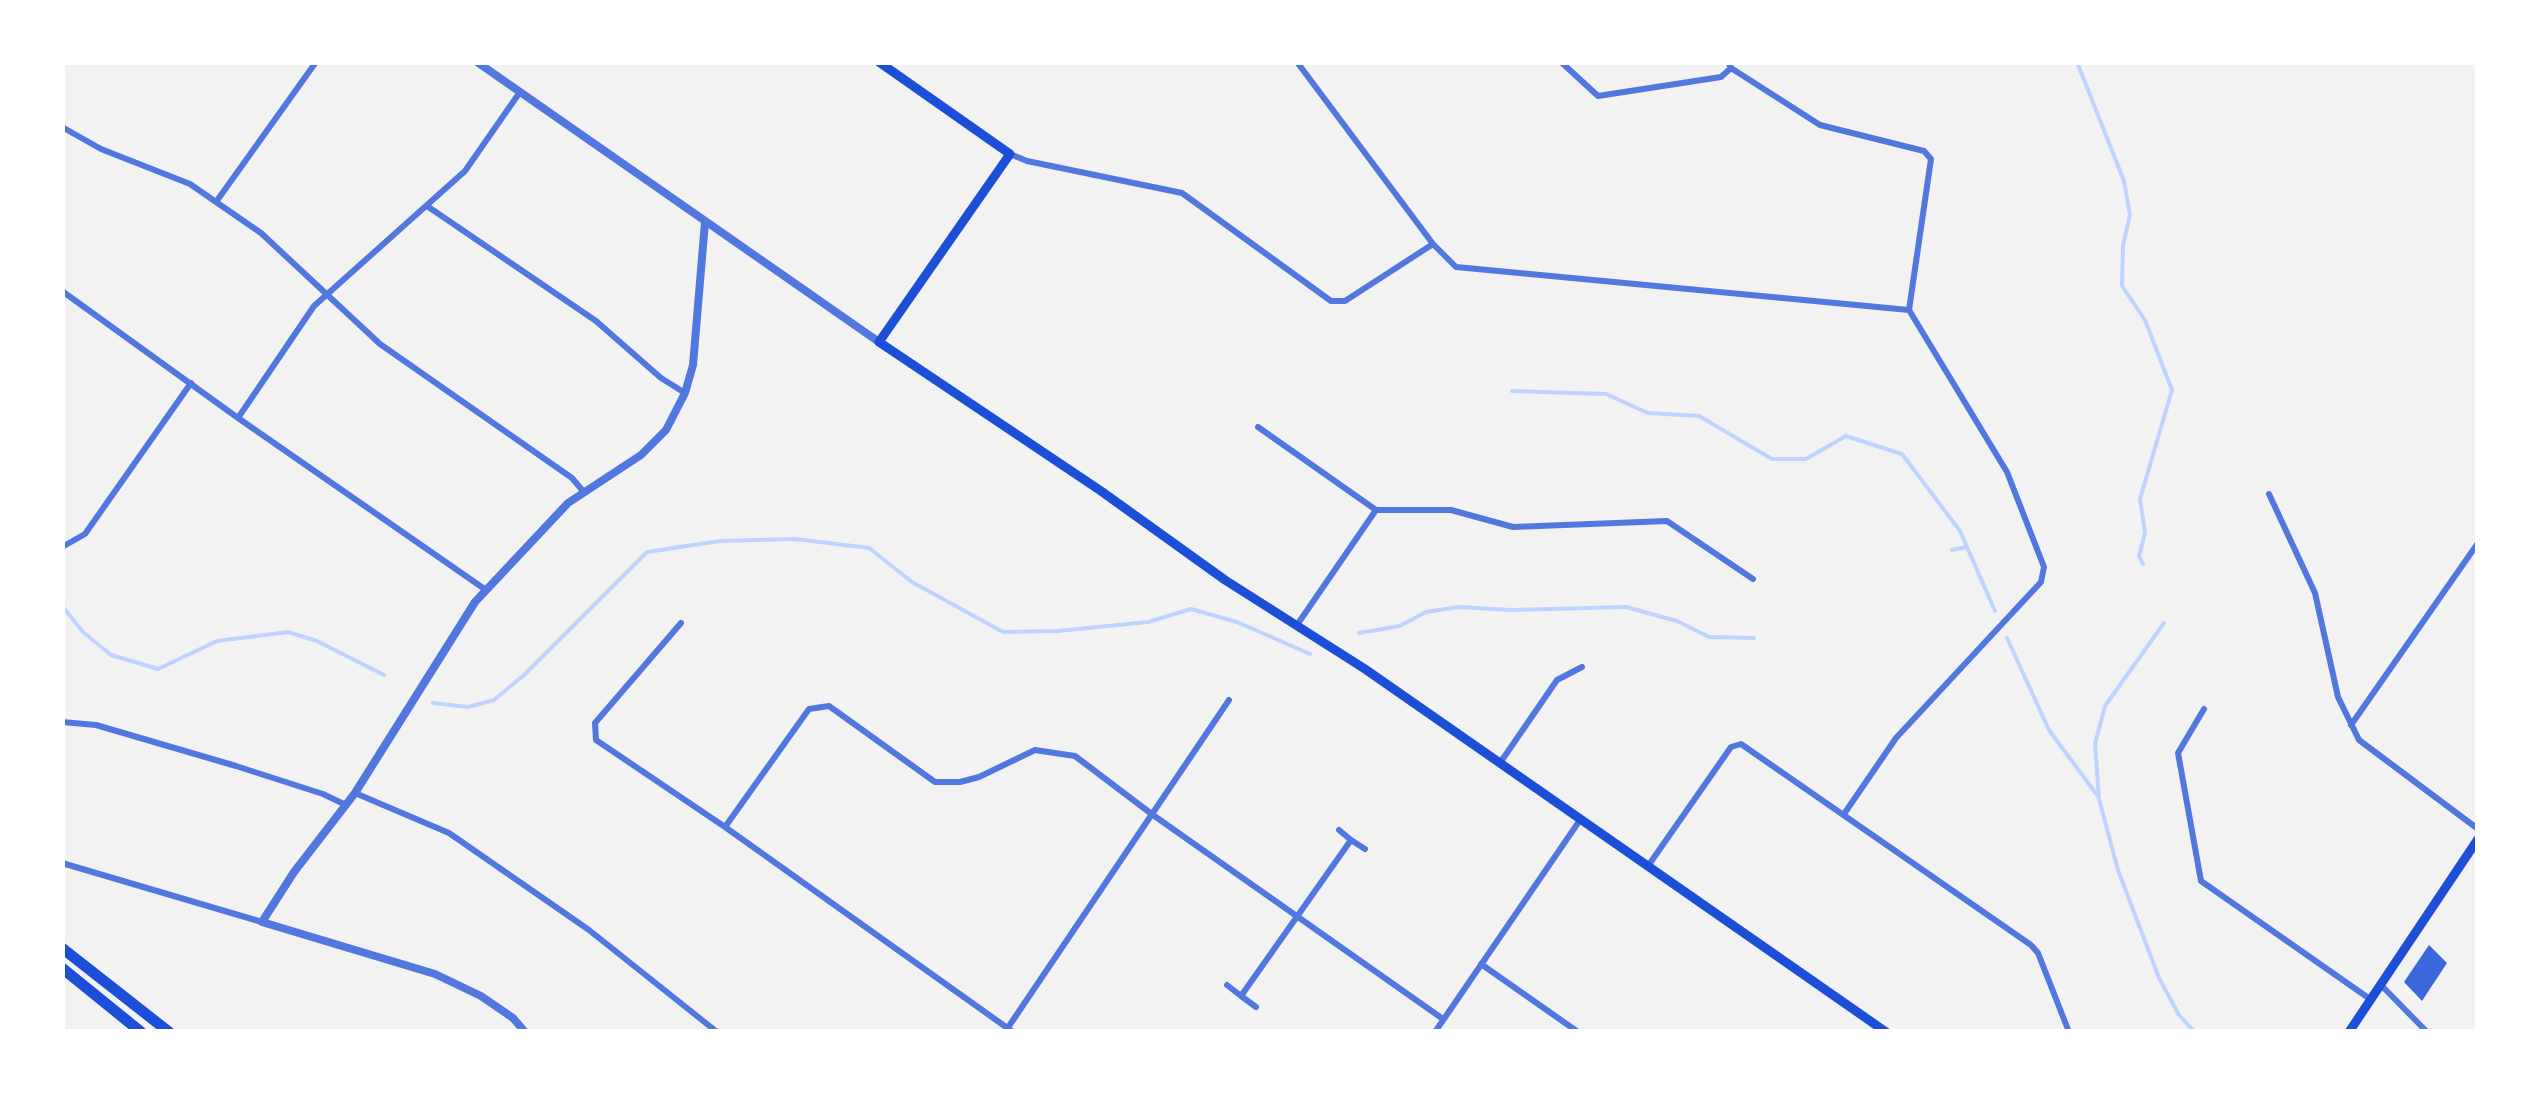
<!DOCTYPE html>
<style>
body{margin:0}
#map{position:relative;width:2540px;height:1094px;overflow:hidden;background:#f2f2f2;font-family:"Alegreya Sans",sans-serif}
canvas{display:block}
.frame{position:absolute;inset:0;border:65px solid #fff;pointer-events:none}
</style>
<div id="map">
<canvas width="2540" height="1094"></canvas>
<div class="frame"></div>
</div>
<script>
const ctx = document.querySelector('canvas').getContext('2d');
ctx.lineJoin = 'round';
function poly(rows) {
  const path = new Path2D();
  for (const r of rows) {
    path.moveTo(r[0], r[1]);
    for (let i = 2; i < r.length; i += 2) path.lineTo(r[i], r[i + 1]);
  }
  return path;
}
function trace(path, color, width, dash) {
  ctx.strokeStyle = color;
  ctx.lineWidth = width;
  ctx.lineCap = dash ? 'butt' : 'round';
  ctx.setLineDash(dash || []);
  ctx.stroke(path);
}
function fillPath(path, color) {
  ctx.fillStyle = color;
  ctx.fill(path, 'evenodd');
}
const stream = poly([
 [2077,62,2124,181,2130,215,2123,245,2122,286,2145,320,2172,390,2140,499,2145,533,2139,556,2143,564],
 [1512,391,1606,394,1648,413,1699,416,1772,459,1806,459,1846,436,1902,454,1960,531,1995,611],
 [1952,550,1967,547],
 [62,606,83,632,111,655,158,669,217,641,288,632,317,641,384,675],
 [2164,623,2105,706,2095,744,2099,799,2118,870,2159,978,2179,1015,2195,1032],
 [1359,633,1400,626,1426,612,1459,607,1511,610,1626,607,1677,621,1709,637,1754,638],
 [2007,638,2049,730,2097,795],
 [433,703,468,707,494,700,524,675,647,552,720,541,795,539,869,548,912,582,1003,632,1058,631,1148,622,1191,609,1237,622,1310,654]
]);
const building = poly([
 [2429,945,2447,963,2422,1001,2404,982]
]);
const minor = poly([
 [1297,62,1433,244,1456,267,1909,310],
 [1561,62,1598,96,1721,77,1731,68],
 [1728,62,1731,68,1820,125,1924,151,1931,159,1909,310],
 [62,127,101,149,190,184,261,233,380,344,572,478,583,491],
 [1010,154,1027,161,1182,193,1331,301,1345,301,1433,244],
 [216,202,316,62],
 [427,206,596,321,661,378,685,393],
 [62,291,238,418,486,590],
 [238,418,314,306,465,171,520,92],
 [1258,427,1376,510,1297,625],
 [2269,494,2315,593,2338,697,2359,740,2478,829],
 [1376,510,1451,510,1513,527,1667,521,1753,579],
 [62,547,85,534,191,383],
 [681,623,595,723,596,740,725,827,1013,1032],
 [2204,709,2178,753,2201,881,2370,999],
 [62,722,96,725,236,766,323,794,346,805],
 [2351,725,2478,543],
 [1500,763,1557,680,1582,667],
 [355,793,449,833,589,930,717,1032],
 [1844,814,1896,738,2041,582,2044,567,2007,472,1909,310],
 [725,827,809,709,829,706,935,782,960,782,979,777,1035,750,1075,756,1153,815,1443,1019],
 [1339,830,1351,840],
 [62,863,262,922],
 [1648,866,1731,747,1741,744,2031,945,2038,953,2069,1032],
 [1481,964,1578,1032],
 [2380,984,2427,1032],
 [1227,985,1241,996],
 [1256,1007,1241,996,1351,840,1365,849],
 [1005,1032,1229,700],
 [1435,1032,1580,820]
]);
const tertiary = poly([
 [477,62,879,342],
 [525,1032,513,1018,481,996,435,974,262,922,294,872,355,793,475,602,568,503,641,455,666,430,685,393,693,365,705,222]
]);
const secondary = poly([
 [879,62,1010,154,879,342,1101,491,1225,580,1365,669,1886,1032],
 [2349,1032,2478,839]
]);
const motorway = poly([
 [62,948,169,1032],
 [62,968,141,1032]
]);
trace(stream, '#bfd3fe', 4);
fillPath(building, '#3d67dc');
trace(minor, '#5277de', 6);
trace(tertiary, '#5277de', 8);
trace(secondary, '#1d4ed8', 9);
trace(motorway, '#1d4ed8', 11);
</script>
